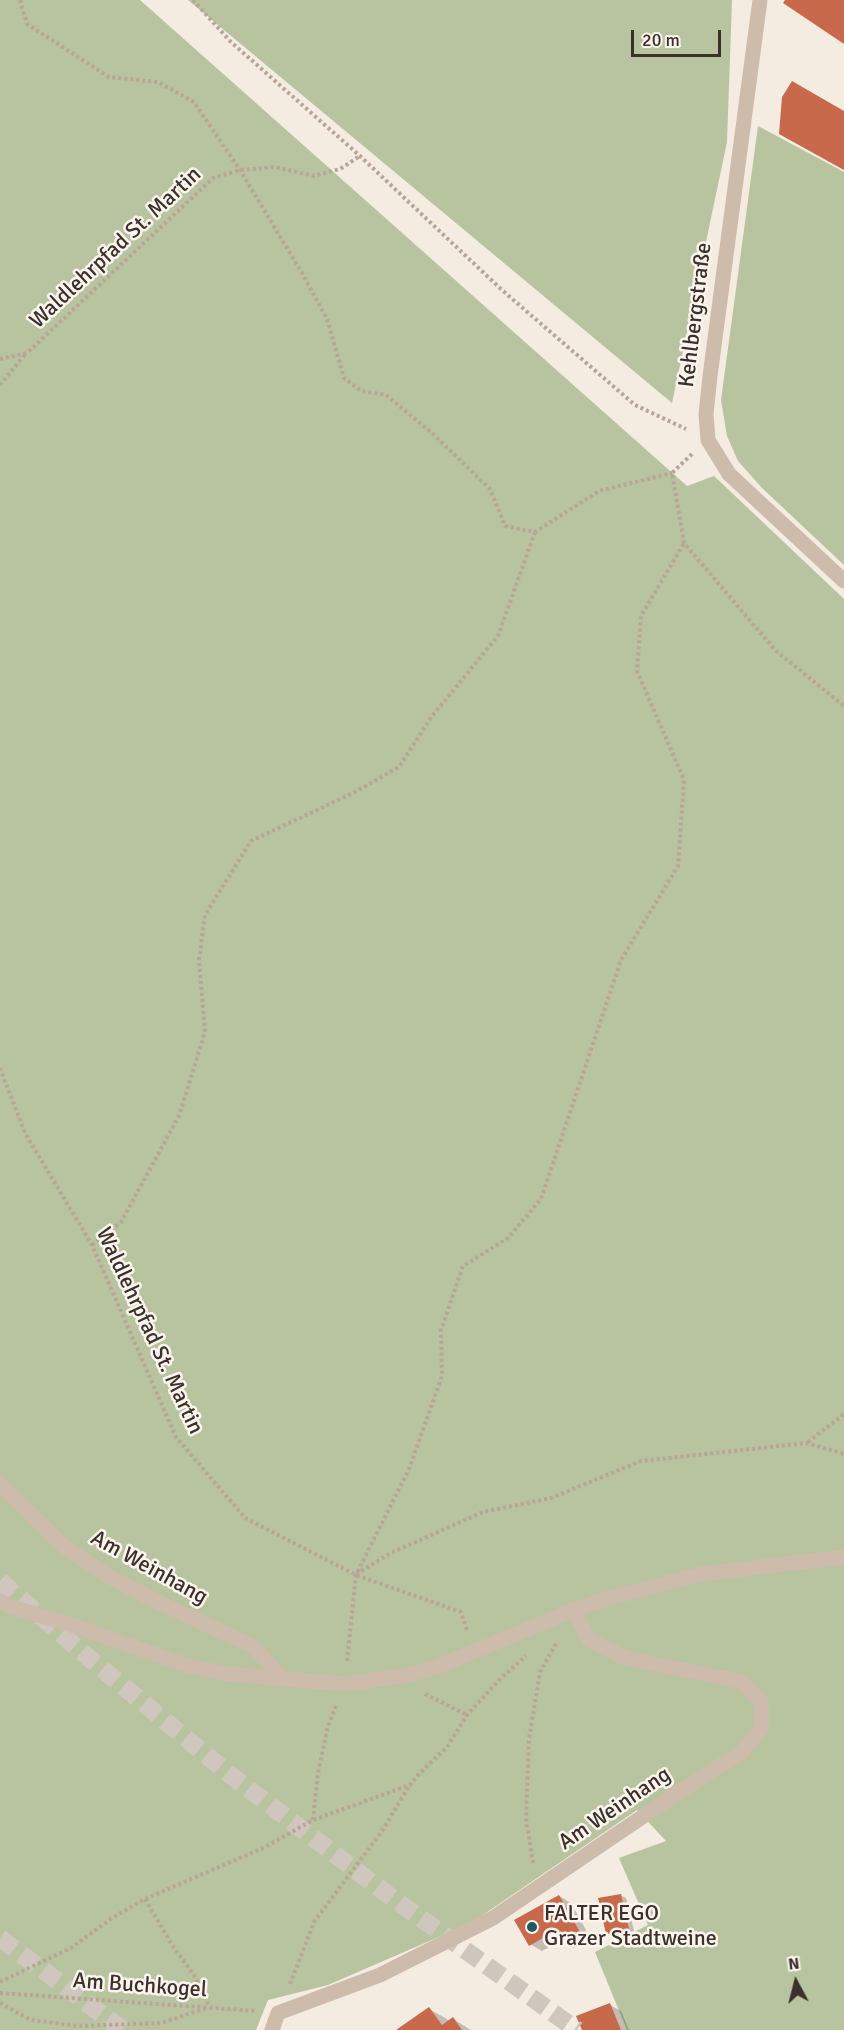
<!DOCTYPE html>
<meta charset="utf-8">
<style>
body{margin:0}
#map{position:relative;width:844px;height:2030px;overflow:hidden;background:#f4ebe1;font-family:Signika,sans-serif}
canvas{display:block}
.north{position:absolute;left:766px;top:1952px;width:60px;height:60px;-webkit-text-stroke:4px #fbf5ee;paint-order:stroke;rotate:353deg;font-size:16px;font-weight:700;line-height:24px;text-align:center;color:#3b302b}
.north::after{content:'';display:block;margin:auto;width:21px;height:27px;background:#3b302b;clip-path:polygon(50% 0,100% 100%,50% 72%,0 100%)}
.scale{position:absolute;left:631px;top:30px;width:90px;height:27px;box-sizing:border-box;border:3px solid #3b302b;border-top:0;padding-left:8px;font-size:18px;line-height:21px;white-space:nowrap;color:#3b302b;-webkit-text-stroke:4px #fbf5ee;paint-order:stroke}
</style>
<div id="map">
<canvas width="844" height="2030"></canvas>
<div class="north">N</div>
<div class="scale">20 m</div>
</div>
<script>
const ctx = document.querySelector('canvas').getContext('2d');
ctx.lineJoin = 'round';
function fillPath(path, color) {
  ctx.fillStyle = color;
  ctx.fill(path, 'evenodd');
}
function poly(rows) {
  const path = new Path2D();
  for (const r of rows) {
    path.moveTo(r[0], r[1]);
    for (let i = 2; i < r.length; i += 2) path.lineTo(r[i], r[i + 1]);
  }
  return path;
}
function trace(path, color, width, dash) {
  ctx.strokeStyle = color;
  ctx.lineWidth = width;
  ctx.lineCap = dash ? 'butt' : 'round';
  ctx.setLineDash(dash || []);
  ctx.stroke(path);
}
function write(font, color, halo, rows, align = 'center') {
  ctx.font = font + ' Signika,sans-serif';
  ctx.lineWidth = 5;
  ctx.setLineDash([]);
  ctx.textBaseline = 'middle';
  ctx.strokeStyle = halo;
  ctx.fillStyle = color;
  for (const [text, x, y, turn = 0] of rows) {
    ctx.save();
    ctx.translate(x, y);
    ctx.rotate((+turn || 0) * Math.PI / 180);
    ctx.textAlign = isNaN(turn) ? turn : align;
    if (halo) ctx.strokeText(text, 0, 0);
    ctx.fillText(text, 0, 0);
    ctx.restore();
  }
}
const green = poly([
 [0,0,140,0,687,486,714,476,844,599,844,2030,627,2030,595,1952,648,1925,619,1858,666,1841,637,1810,471,1923,328,1985,268,2000,256,2030,0,2030],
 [188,0,732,0,727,142,672,403],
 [758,126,844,172,844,565,762,488,738,461,727,436,721,400]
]);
const shadow = poly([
 [620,1895,626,1898,634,1931,613,1936,607,1933],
 [559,1896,571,1903,591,1939,574,1948,562,1940,542,1951,530,1944],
 [610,2005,621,2011,629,2030,583,2030],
 [429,2009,447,2019,449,2022,453,2019,471,2030,399,2030]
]);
const building = poly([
 [785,0,844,0,844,44,783,3],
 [792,81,844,111,844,170,779,134,782,97],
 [621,1894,629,1929,606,1934,598,1898],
 [559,1895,580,1932,561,1942,555,1931,529,1946,514,1920],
 [610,2003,621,2030,582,2030,576,2016],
 [429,2007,442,2025,453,2017,462,2030,396,2030]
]);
const motorwayTunnel = poly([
 [0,1581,89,1658,229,1774,395,1900,577,2030],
 [0,1938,123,2030]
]);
const path = poly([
 [20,0,27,24,109,77,158,82,194,102,240,170,302,273,327,319,344,378,361,391,386,395,433,434,490,489,505,526,535,532,599,491,672,473],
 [193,0,231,42,360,156,503,291,635,405,686,429],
 [0,359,27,353,213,178,240,170,275,167,314,176,340,169,360,156],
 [0,385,26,353],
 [692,454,672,473,684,543,776,651,844,706],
 [0,1068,25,1133,92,1245,176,1437,245,1518,356,1575,461,1612,467,1630],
 [92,1245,121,1222,179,1116,205,1032,199,960,205,915,251,841,355,792,399,767,432,716,498,636,535,532],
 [808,1442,844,1414],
 [356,1574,391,1553,483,1512,551,1498,641,1461,807,1443,844,1454],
 [347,1661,356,1575,409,1469,442,1376,441,1330,463,1266,508,1238,541,1199,621,960,678,866,684,780,637,671,641,616,684,543],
 [425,1694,467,1715],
 [313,1820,318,1773,328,1726,336,1706],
 [533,1863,526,1818,529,1739,540,1672,557,1642],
 [145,1899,172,1945,194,1975,209,2006],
 [0,1982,71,1948,112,1918,145,1899,263,1848,313,1820,410,1785,417,1776,447,1747,467,1715,501,1678,526,1656],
 [290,1984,314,1922,382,1831,409,1786],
 [0,1993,257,2011],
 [0,2003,31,2020,78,2026,162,2023,206,2008]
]);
const service = poly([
 [0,1484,65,1547,110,1577,160,1603,254,1647,283,1680],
 [0,1601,11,1607,75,1626,185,1665,228,1674,345,1684,408,1675,439,1666,574,1610,588,1639,625,1658,743,1682,761,1702,761,1729,742,1752,676,1794,493,1918,380,1975,278,2013,272,2030]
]);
const minor = poly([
 [760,0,710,376,706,414,708,440,729,474,844,581],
 [574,1610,609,1598,702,1574,844,1557]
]);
const markers = [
 [532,1927,6,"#1f5a5e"]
];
const streetNames = [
 ["Waldlehrpfad St. Martin",116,248,-43],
 ["Kehlbergstraße",696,315,-83],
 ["Waldlehrpfad St. Martin",149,1331,65],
 ["Am Weinhang",149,1568,29],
 ["Am Weinhang",615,1809,-34],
 ["Am Buchkogel",140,1986,4]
];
const poiNames = [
 ["FALTER EGO",544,1914],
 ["Grazer Stadtweine",544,1939]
];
fillPath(green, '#b8c4a0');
fillPath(shadow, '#0003');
fillPath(building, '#c8694b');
trace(motorwayTunnel, '#cfc6bd', 18, [18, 9]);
trace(path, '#b9a596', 4, [3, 3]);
trace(service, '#cdbbac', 15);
trace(minor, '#cdbbac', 15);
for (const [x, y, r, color] of markers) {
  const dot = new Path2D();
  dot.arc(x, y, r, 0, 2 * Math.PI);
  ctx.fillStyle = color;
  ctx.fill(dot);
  trace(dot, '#fbf5ee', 2);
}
write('22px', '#3b302b', '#fbf5ee', streetNames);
write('22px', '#3b302b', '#fbf5ee', poiNames, 'left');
</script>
